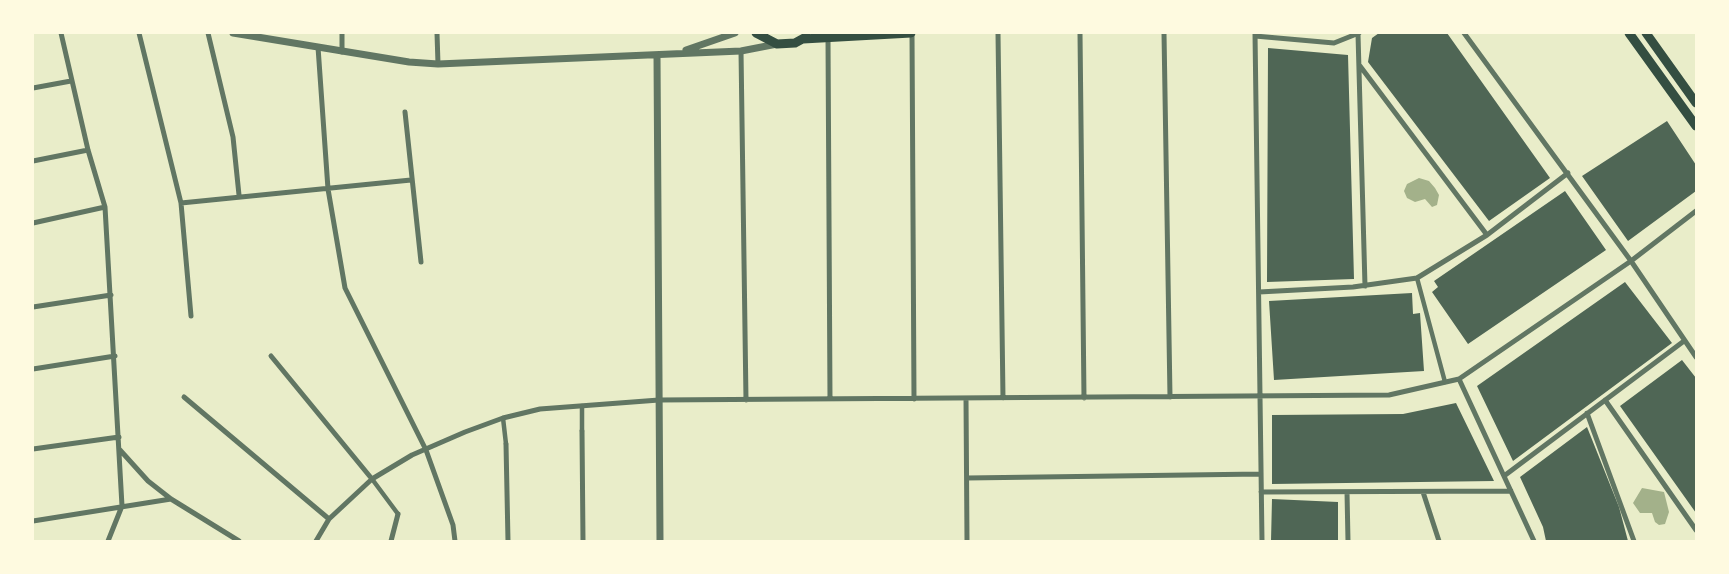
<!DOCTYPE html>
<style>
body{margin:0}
#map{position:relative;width:1729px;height:574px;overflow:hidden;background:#e9edc9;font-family:Literata,serif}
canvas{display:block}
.frame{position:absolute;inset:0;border:34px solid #fefae0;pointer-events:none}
</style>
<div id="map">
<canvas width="1729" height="574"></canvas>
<div class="frame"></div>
</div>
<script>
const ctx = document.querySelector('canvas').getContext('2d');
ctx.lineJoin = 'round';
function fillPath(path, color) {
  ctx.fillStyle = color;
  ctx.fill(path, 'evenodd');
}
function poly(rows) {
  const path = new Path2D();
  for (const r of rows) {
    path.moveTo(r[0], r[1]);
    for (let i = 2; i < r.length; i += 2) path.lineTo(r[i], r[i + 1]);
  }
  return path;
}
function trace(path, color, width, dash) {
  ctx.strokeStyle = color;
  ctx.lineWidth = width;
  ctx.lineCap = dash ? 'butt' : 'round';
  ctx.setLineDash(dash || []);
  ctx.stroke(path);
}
const water = poly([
 [1419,178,1429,181,1435,188,1439,195,1437,205,1432,207,1425,199,1415,202,1407,198,1404,191,1407,184],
 [1642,488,1664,492,1669,512,1665,524,1659,525,1655,522,1652,513,1640,513,1633,503]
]);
const building = poly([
 [1379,33,1447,33,1550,178,1489,221,1368,62,1372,38],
 [1268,48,1348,55,1354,279,1267,282],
 [1667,121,1696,165,1696,191,1628,241,1582,176],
 [1565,191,1606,250,1468,344,1432,292,1438,287,1434,281],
 [1625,282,1672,343,1513,461,1477,386],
 [1412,293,1413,314,1420,313,1424,371,1274,380,1269,301],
 [1682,360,1696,378,1696,513,1620,406],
 [1456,403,1494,481,1272,484,1272,415,1403,414],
 [1587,427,1619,507,1628,541,1546,541,1543,527,1520,477],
 [1272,499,1338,502,1338,541,1271,541]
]);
const pedestrian = poly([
 [1417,278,1445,382],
 [582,406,582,431],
 [503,418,506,444],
 [372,479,398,514]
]);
const minor = poly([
 [61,33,88,150,105,207,122,506,108,541],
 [139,33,181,203,191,316],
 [208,33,233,137,239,195],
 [342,33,342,52],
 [437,33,438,64],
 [912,33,914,399],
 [998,33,1003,398],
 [1080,33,1084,398],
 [1164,33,1170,397],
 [1255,33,1262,541],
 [1464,33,1631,261,1696,357],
 [1358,34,1365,286],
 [1255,36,1334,43,1359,33],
 [828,38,830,399],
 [318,47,328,189,345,288,426,450,453,525,455,541],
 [741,51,746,400],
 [1360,66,1487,235],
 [33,88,71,81],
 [405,112,421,262],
 [33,161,88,150],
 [181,203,411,180],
 [33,223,105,207],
 [1259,292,1353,287,1417,278,1487,235,1568,173],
 [33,307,111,295],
 [271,356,372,479],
 [33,369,115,356],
 [1459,379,1534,541],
 [184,397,329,519],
 [966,398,967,541],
 [1605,400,1696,530],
 [1587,413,1634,541],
 [582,431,583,541],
 [506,444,508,541],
 [33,449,119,437],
 [120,450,148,481,171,499,239,541],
 [1504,476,1684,341],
 [967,478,1261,474],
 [1261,492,1511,491],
 [1347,492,1348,541],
 [1423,492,1439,541],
 [33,521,171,499],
 [316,541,329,519,372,479,412,455,465,432,503,418,540,409,659,400,1389,395,1459,379,1631,261,1696,211],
 [391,541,398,514]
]);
const tertiary = poly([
 [233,33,409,62,438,64,741,51,777,44],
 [686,50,735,33],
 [657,55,660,541]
]);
const primary = poly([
 [756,33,777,44,795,43,806,37],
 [1629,33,1696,126],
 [1646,33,1696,103],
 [803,39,911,33]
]);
fillPath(water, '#a3b18a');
fillPath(building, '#4f6655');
trace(pedestrian, '#617663', 4.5);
trace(minor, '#617663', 5);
trace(tertiary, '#617663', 7);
trace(primary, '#344e41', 9);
</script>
